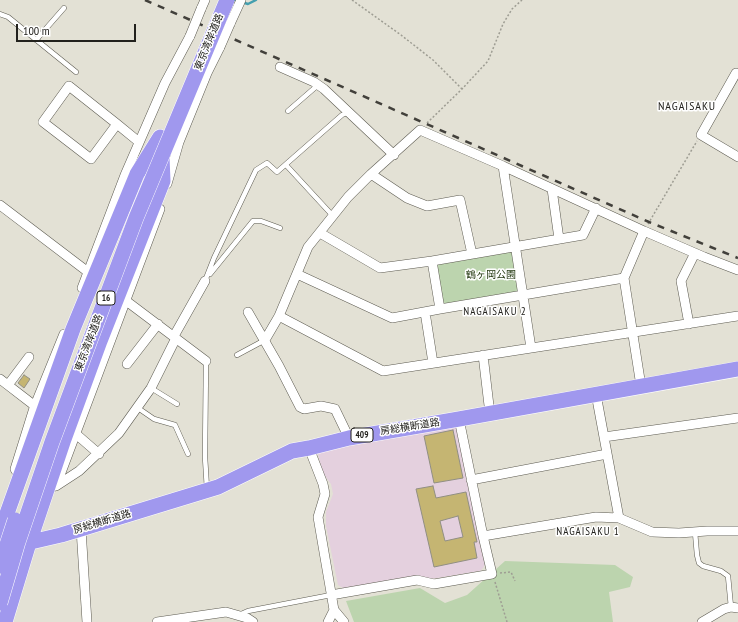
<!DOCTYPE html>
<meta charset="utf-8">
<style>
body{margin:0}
#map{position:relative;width:738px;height:622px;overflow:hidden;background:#e3e1d5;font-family:"PT Sans Narrow",sans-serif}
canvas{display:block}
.scale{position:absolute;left:16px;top:24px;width:120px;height:18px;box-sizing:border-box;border:2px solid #22211d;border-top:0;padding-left:5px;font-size:12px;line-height:14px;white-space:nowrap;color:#22211d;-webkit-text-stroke:3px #fff;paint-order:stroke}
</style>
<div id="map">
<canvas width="738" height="622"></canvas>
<div class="scale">100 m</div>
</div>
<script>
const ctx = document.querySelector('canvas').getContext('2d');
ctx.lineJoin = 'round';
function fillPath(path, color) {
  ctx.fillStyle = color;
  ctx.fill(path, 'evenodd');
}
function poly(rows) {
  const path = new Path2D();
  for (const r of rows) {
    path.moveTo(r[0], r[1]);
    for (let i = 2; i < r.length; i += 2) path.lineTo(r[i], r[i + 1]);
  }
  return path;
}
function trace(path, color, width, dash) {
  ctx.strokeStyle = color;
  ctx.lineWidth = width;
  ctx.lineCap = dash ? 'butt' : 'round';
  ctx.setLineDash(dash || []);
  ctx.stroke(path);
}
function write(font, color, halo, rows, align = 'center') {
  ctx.font = font + ' "PT Sans Narrow","Noto Sans JP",sans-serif';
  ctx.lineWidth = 3;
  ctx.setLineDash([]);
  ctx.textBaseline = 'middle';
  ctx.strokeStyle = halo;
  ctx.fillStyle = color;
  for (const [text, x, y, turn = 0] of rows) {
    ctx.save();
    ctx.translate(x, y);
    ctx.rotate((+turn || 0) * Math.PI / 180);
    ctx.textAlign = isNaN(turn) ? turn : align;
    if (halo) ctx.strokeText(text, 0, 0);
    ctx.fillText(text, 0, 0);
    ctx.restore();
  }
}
const education = poly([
 [456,427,458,428,482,550,485,564,483,568,480,571,431,579,418,576,351,588,343,588,338,585,326,526,326,512,333,494,331,484,322,472,318,454,319,450]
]);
const green = poly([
 [516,247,523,295,440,309,432,261],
 [505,561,615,565,633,577,630,587,609,592,613,622,354,622,346,601,420,588,445,603,467,595]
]);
const stream = poly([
 [235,0,248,4,256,0]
]);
const building = poly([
 [24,375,30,379,24,388,18,383,24,375],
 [453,430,463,478,434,483,424,436,453,430],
 [433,486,436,498,466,492,477,542,474,542,477,558,434,567,416,489,433,486],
 [458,516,463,537,445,541,440,521,458,516]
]);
const path = poly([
 [352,0,401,35,433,60,462,89],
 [427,123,462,89,488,61,503,24,512,9,522,0],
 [648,224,697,141],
 [500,573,511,572,515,581],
 [495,582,507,622]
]);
const service = poly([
 [0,14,8,17,76,72],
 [36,40,64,8],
 [288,111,318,85],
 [286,165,333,216],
 [210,274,253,221,261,221,280,228],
 [205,281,214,258,256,170,267,163,277,172,342,115,349,112],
 [237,355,265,340],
 [206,361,205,457,207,489],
 [151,388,177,404],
 [138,408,154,419,175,425,188,454],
 [695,532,697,555,699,563,703,566,721,571,728,576,731,607],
 [239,615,248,611,331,595]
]);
const minor = poly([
 [201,9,205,0],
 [230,24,241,0],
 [280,67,314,82,324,89,394,155],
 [736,73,701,135,738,157],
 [117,124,91,159,43,122,69,86,117,124,139,142],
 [503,166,531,348],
 [371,174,407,198,427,206,460,200,472,254],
 [167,184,179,142,207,73,220,47],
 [552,189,559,239],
 [0,205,88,272],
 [320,233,380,268,432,261,583,235,596,208],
 [432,261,440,309],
 [297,274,392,318,440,309,624,278],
 [82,288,125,175,165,83,190,36],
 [125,300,206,361],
 [248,312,279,366,300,407,304,409,321,406,335,409,349,438],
 [425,312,433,363],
 [279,316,383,371,738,316],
 [689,324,681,281,695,253],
 [174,336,205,281],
 [265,340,279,316,308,247,348,197,371,174,420,130,503,166,644,231,704,257,738,270],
 [483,355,490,414],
 [127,364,158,324],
 [0,379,35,406],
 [8,385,29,357],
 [641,386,624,278,644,231],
 [596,394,619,518],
 [459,419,483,536,596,517,619,518,652,532,679,533,707,531,738,531],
 [76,434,99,454],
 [604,437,738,418],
 [309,448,323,484,325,494,318,517,319,523,334,610,344,622],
 [20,477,15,469,34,408,64,334],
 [471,480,607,454],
 [56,486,79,471,119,433,151,388,176,338],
 [52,487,56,486,160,209],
 [81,529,87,622],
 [331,595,417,580,434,584,492,574,483,536],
 [157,622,226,612,247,618,253,622],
 [328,622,334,610],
 [702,622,724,609,731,607,738,608]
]);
const trunk = poly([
 [0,533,73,329,137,174,160,137],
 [5,548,61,535,218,487,292,451,309,448,349,438,459,419,738,369],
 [5,622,29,543,63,442,100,341,163,181,162,157]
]);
const rail = poly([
 [145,0,649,222,738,258]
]);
const minorBridge = poly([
 [190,36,201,9],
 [220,47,230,24]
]);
const trunkBridge = poly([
 [0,566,15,520],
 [0,603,18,542,52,442,89,343,136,218,227,0]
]);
const shields = [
 [106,298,18],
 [362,435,22]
];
const shieldNames = [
 ["16",106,298],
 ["409",362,435]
];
const streetNames = [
 ["東京湾岸道路",209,42,-68],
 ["東京湾岸道路",89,343,-69],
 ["房総横断道路",410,427,-9],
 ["房総横断道路",102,522,-17]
];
const parkNames = [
 ["鶴ヶ岡公園",491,275]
];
const neighbourhoodNames = [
 ["NAGAISAKU 2",495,312],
 ["NAGAISAKU 1",588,532]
];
const quarterNames = [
 ["NAGAISAKU",687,107]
];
fillPath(education, '#e4d0de');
fillPath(green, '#bcd4ae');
trace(stream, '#449faf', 2.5);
fillPath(building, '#c5b572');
trace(building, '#918f84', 1);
trace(service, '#5d5b51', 5.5);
trace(minor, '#5d5b51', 10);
trace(trunk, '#fff', 16);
trace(path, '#9e9d93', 1.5, [2, 2]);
trace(service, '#fff', 4.5);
trace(minor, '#fff', 9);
trace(trunk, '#a098ee', 15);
trace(rail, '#42403b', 2.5, [7, 7]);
trace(minorBridge, '#5d5b51', 10, []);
trace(trunkBridge, '#fff', 16, []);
trace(minorBridge, '#fff', 9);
trace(trunkBridge, '#a098ee', 15);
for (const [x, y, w] of shields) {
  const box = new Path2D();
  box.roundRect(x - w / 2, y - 7, w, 14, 3);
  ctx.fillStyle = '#fff';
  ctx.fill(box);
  trace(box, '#22211d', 1);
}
write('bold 9px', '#22211d', null, shieldNames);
write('10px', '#22211d', '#fff', streetNames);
write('10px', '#1b3107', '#fff', parkNames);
ctx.letterSpacing = '1px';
write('11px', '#22211d', '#fff', neighbourhoodNames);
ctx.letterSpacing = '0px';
ctx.letterSpacing = '1px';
write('12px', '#22211d', '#fff', quarterNames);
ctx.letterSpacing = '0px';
</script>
